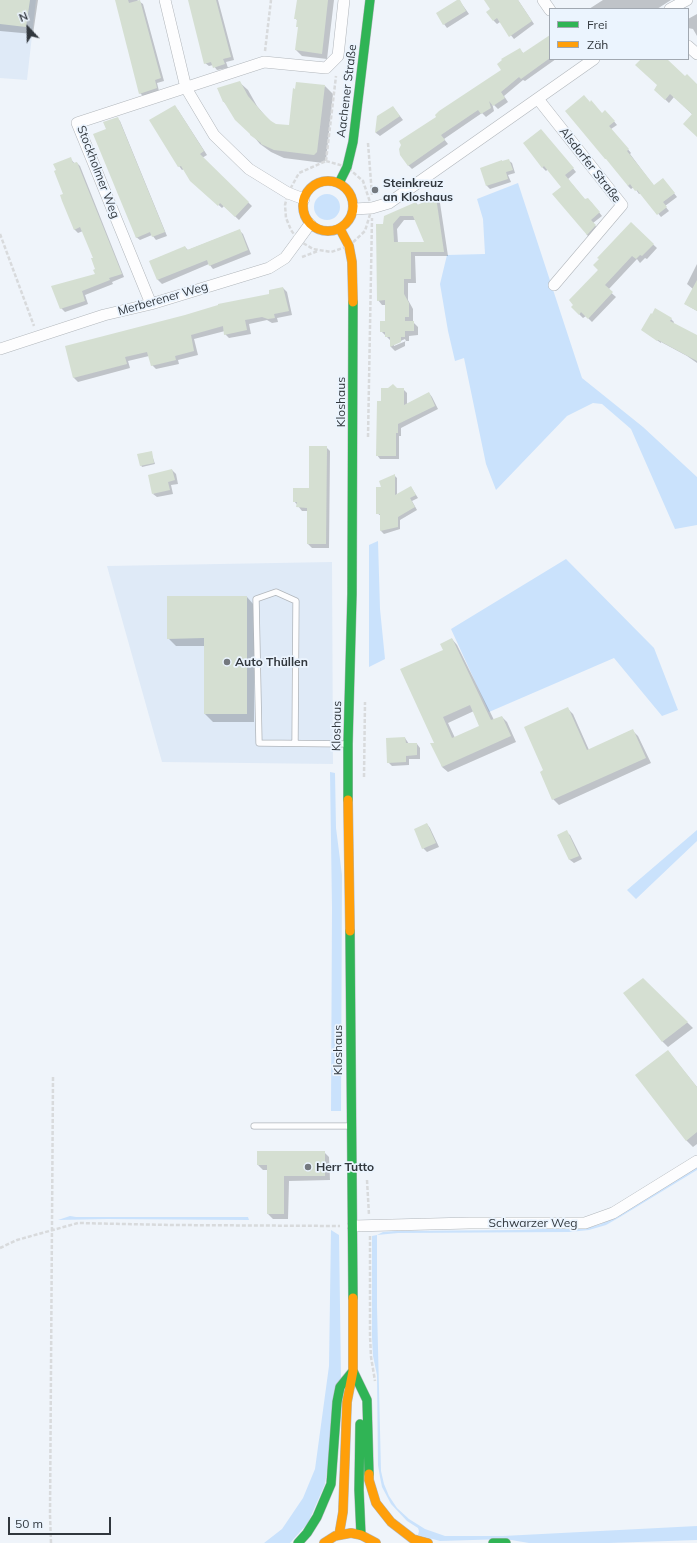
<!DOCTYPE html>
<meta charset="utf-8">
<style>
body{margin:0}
#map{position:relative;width:697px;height:1543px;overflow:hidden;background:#eff4fa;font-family:Mulish,sans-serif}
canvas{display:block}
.legend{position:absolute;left:549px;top:8px;width:140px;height:52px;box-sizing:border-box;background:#ebf4fe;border:1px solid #a1a8b1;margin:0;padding:5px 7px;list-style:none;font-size:12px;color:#31373d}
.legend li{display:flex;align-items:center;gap:8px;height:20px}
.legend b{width:20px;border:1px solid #a1a8b1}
.north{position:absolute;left:8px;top:8px;width:40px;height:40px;-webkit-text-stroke:3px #ebf4fe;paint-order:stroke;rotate:338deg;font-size:11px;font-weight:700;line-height:16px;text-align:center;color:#31373d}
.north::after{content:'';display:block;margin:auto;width:14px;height:18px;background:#31373d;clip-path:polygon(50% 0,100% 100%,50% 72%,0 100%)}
.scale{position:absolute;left:8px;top:1517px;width:103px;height:18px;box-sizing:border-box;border:2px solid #31373d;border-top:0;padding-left:5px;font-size:12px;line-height:14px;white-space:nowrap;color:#31373d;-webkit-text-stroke:3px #ebf4fe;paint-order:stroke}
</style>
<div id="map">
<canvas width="697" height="1543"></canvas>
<ul class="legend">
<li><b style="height:5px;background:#30b455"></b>Frei</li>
<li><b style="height:5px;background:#ff9f0a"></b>Zäh</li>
</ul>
<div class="north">N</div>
<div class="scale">50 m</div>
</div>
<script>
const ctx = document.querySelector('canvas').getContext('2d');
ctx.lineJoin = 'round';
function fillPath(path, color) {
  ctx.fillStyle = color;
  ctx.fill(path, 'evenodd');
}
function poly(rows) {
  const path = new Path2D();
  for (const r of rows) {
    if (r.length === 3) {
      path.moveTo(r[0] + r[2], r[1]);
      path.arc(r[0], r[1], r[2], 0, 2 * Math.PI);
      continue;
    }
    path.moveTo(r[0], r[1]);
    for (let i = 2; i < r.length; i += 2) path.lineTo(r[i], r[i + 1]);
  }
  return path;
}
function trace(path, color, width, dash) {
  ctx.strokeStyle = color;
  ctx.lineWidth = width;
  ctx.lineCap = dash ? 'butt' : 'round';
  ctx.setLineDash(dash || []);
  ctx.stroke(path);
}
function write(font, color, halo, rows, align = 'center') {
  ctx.font = font + ' Mulish,sans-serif';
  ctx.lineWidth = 3.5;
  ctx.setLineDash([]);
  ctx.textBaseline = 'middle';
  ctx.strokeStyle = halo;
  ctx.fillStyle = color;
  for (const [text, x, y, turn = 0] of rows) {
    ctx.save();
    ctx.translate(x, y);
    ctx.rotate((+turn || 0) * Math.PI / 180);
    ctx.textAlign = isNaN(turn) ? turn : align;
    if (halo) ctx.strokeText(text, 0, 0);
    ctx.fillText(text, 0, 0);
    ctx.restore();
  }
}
const built = poly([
 [0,0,36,0,27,80,0,78],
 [332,562,333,764,162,762,107,566]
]);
const green = poly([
 [518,183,582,378,643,427,697,477,697,525,675,529,631,429,602,404,593,403,567,416,496,490,486,464,464,358,455,361,448,331,440,284,447,255,485,254,483,219,477,199],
 [327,207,13],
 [378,541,380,609,385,659,369,667,369,545],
 [566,559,654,648,678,710,662,716,614,658,489,712,451,629],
 [330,772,335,773,336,828,342,875,341,1111,331,1111,332,908],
 [697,830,697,841,636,899,627,890],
 [697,1167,697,1170,620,1217,606,1225,589,1230,569,1232,398,1233,377,1235,377,1307,381,1471,384,1484,389,1496,397,1508,409,1519,425,1529,445,1536,503,1536,697,1526,697,1540,609,1543,529,1543,505,1539,440,1541,418,1535,419,1531,418,1528,407,1521,391,1504,382,1487,380,1477,378,1465,377,1375,373,1356,372,1338,372,1236,377,1235,383,1232,395,1231,518,1230,591,1227,601,1224,628,1210],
 [70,1216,76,1217,248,1217,249,1220,107,1219,58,1220],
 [331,1230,339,1235,341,1377,325,1484,308,1523,290,1543,264,1543,282,1529,303,1498,315,1469,329,1366]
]);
const shadow = poly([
 [0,0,38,0,33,34,0,31],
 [116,0,137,0,143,4,164,81,157,83,159,91,143,96,140,93],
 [189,0,218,0,234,60,226,62,228,68,217,70,213,65,209,66,205,63],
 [298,0,334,0,327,59,302,56,296,50,299,28,297,26,298,21,295,18],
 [459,0,469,14,447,28,444,24],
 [485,0,518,0,534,24,514,39,500,22,497,24,494,21,488,12,492,9],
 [603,0,671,0,657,9,589,9],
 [697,14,697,36,693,29,688,28,688,19],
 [550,40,550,59,556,59,525,81,523,80,504,96,508,102,498,109,492,103,494,111,486,117,482,113,444,139,448,144,412,169,408,165,438,118,502,70,519,49,524,54],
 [642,59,665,59,685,78,697,85,697,135,693,115,674,97,669,103,655,90,658,85],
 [239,82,248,90,257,106,267,118,275,125,290,126,325,86,333,94,326,160,323,163,284,158,271,152,260,144,224,102],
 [393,107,403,120,380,136,376,133,378,117],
 [178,110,207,155,202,158,252,206,239,220,224,206,222,208,195,184,184,169,182,170,179,166],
 [602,114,608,114,617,125,611,129,631,153,630,154,654,186,666,183,677,197,665,206,669,211,661,217,641,193,639,194,634,187,631,189,628,186],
 [117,118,120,121,167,236,156,240,152,235,140,240,136,237,107,130],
 [541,130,576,172,568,179,586,201,591,202,602,216,593,223,598,229,590,238,587,235,562,187,548,169,546,171,543,168,524,143],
 [70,158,75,164,77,163,80,166,124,277,112,282,113,284,85,295,88,304,65,312,61,308,96,275,94,258,83,231,78,233,74,229,64,194],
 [508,160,512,163,515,173,508,175,511,182,490,189,487,186,481,169],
 [436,198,440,203,448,256,415,256,416,283,408,283,408,300,413,309,413,322,418,327,418,335,409,336,409,341,405,341,405,346,395,351,391,347,391,341,381,331,386,322,386,305,382,305,378,300,384,225,416,203,419,206],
 [404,220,416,220,426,243,398,243,397,229],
 [405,339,406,341,394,346,394,344],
 [631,224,657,248,647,259,645,258,640,263,637,259,608,290,616,297,592,322,586,316,583,318,572,307],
 [239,230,243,234,251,254,213,269,209,264,162,284,158,280,150,261,185,247,188,250],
 [697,264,697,311,685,304,693,289,687,284],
 [283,288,287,292,292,315,277,318,278,322,272,323,267,320,249,324,251,334,229,338,225,334,225,331,194,339,198,355,178,360,179,364,156,369,152,365,149,356,128,361,130,368,78,382,74,378,66,347,271,295],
 [671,319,674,322,673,324,697,336,697,363,687,356,661,342,661,343,642,330],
 [389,389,403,389,407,393,407,404,429,393,432,397,438,409,401,428,401,436,399,436,399,459,380,459,377,455,382,402],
 [326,447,330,451,329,548,312,548,308,544,308,511,302,511,294,501,310,489],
 [151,452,155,464,142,467,141,465],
 [172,470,176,474,178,484,171,485,173,494,157,497,153,494],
 [394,475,397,478,397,495,411,487,418,498,412,501,417,510,400,520,400,529,384,534,381,531,381,516,377,513,382,488],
 [247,597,254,605,254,722,213,722,205,714,205,646,176,646,168,638],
 [452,639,457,645,494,720,502,717,507,722,516,742,448,772,442,767,436,744,444,650],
 [474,711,481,726,455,738,448,723],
 [567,708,573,714,589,750,632,730,638,736,651,763,559,805,553,799,541,772,544,771],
 [405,738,409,744,417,744,420,748,420,759,409,759,409,765,392,766,388,762],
 [427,824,430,828,439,847,427,852,423,848],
 [566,832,570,835,582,859,574,863,570,860,558,836],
 [643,979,693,1028,668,1047,662,1041],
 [668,1051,697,1087,697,1144,693,1147,686,1140],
 [324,1152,329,1157,330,1180,289,1181,288,1219,273,1219,268,1214,268,1170,263,1170,258,1165]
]);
const building = poly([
 [0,0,30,0,26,27,0,24],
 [115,0,128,0,129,3,140,0,161,78,155,80,157,88,139,94],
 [188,0,216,0,231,57,223,59,225,64,213,68,211,62,204,64],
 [297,0,328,0,322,54,295,50,298,27,296,27,297,19,294,19],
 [457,0,460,0,466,11,443,25,436,13],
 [484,0,518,0,532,21,509,37,497,18,493,21,486,12,490,9],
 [550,35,550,58,521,79,519,77,501,92,505,98,493,106,489,101,491,108,481,114,478,110,441,135,445,140,408,166,400,155,399,149,401,145,399,141,436,117,435,115,439,111,501,70,497,64,502,60,501,59,520,48,523,53],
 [641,59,667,59,685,76,687,74,697,84,697,137,683,124,692,114,670,94,665,100,654,90,657,85,635,65],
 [240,81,248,96,261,111,271,121,276,124,289,125,293,88,295,89,296,82,325,85,317,152,314,155,274,150,261,144,261,143,250,135,250,134,235,120,224,102,223,102,217,88],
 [584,95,590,102,591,100,602,113,605,110,615,121,609,126,629,149,627,151,654,185,663,178,675,193,663,202,667,207,657,215,637,190,635,191,630,184,628,186,606,159,605,159,565,111],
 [175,105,204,151,200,154,249,202,235,217,220,203,218,206,190,181,181,166,178,167,149,120],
 [393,106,400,116,375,133,377,116],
 [118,117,165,232,152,237,150,232,136,238,93,134,106,129,103,122],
 [541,129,574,168,565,175,585,199,588,198,600,212,591,220,596,225,587,235,552,194,561,187,544,166,542,168,523,143],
 [71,157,73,163,77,162,122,274,109,278,110,280,82,291,85,301,60,309,51,286,95,274,93,270,95,269,91,258,93,258,80,227,74,230,62,201,60,195,63,194,54,171,56,170,53,164],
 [509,159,513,170,506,172,508,179,486,186,480,168,502,160,502,161],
 [436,197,444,252,411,252,411,279,404,279,404,294,409,303,409,317,405,317,405,321,414,321,414,331,405,331,405,337,401,337,401,342,390,347,390,337,385,337,385,332,380,332,380,321,385,321,385,300,377,301,376,224,383,224,384,216,416,202,417,205],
 [400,216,413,216,424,242,394,242,393,224],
 [631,222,654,244,642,256,640,255,636,259,632,256,605,285,613,292,588,319,581,312,579,315,571,307,573,305,569,300,598,270,593,265,599,259,597,258],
 [240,229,248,250,209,266,207,260,157,280,149,261,185,246,187,250],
 [697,280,697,311,684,304],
 [283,287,289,311,274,314,275,318,268,319,262,317,245,320,247,330,224,335,223,326,191,335,194,351,175,356,176,360,151,366,147,352,125,357,127,364,73,378,65,346,185,315,218,305,218,304,269,294,269,290],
 [655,308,672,318,670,321,697,335,697,361,658,340,657,341,641,330,651,313,652,314],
 [393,384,397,388,404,388,404,405,429,392,435,406,398,424,398,433,396,433,396,456,376,456,377,401,381,401,381,388,388,388],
 [309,446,327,446,326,544,307,544,307,508,296,507,297,502,293,502,293,488,309,488],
 [152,451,154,463,140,466,137,454],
 [172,469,175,480,168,482,170,490,152,494,148,475],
 [395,474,395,495,411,486,416,495,410,498,415,507,398,517,398,527,380,531,380,514,376,514,376,487,381,487,379,481],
 [167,596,247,596,247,714,204,714,204,638,167,639],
 [452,638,491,720,502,716,511,736,442,767,430,743,434,743,400,669,443,650,440,644],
 [470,705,479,726,452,738,443,717],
 [568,707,587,750,633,729,646,758,552,800,540,772,543,770,524,727],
 [405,737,406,743,417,743,417,755,406,756,406,762,387,763,386,738],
 [427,823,436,843,422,849,414,829],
 [567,830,579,856,569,860,557,835],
 [643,978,688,1022,662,1042,623,993],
 [668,1050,697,1087,697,1132,686,1141,635,1075],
 [257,1151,325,1151,325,1176,284,1176,284,1214,267,1214,267,1165,257,1165]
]);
const path = poly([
 [265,51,271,0],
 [368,143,372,195],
 [326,161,347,167,363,181,372,208,365,231,349,246,331,252,313,249,298,240,291,230,286,218,285,205,288,193,299,173,326,161],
 [326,161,336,76],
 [0,234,34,326],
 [302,257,318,251],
 [368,437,372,218],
 [364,777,365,702],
 [367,1180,369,1215],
 [370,1236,370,1336,371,1357,375,1381],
 [0,1248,17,1240,78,1223,173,1225,340,1226],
 [51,1543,50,1515,53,1077]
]);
const lane = poly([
 [295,743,296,601,276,592,256,599,259,743,348,744],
 [254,1126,350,1126]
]);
const street = poly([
 [165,0,186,88,214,135,249,169,288,193,304,199],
 [543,0,550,10],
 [670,9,687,0],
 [688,46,697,54],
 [538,99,622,205,554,285],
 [354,209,372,208,389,203,594,59],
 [151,304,77,123,264,62,326,68,338,56,344,0],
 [0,349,104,315,151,304,269,268,285,258,310,224],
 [353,1226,469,1223,585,1223,613,1213,697,1161]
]);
const fast = poly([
 [339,183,347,167,353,142,370,0],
 [348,800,348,744,352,594,353,302],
 [350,931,353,1298],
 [360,1424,359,1490,361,1535],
 [298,1543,307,1533,317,1517,331,1484,337,1402,340,1387,353,1371,367,1400,369,1474],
 [493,1543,506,1543]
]);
const slow = poly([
 [328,206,25],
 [340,229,349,246,352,262,353,302],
 [348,800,350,931],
 [369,1474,369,1480,376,1503,391,1522,413,1539,428,1543],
 [339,1535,343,1512,347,1402,353,1371,353,1298],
 [324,1543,335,1536,351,1533,361,1535,376,1543]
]);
const markers = [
 [375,190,4,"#74797f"],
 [227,662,4,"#74797f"],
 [308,1167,4,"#74797f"]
];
const streetNames = [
 ["Aachener Straße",347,91,-83],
 ["Alsdorfer Straße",590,165,52],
 ["Stockholmer Weg",98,172,69],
 ["Merberener Weg",163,299,-16],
 ["Kloshaus",341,402,-90],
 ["Kloshaus",337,726,-89],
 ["Kloshaus",338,1050,-90],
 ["Schwarzer Weg",533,1223]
];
const poiNames = [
 ["Steinkreuz",383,183],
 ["an Kloshaus",383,197],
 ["Auto Thüllen",235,662],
 ["Herr Tutto",316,1167]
];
fillPath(built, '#dfeaf7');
fillPath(green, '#cae2fc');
fillPath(shadow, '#0003');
fillPath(building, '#d5dfd2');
trace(lane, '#b1b6bb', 7);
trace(street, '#b1b6bb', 12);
trace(fast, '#b1b6bb', 10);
trace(slow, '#b1b6bb', 10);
trace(path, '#d8dadc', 2.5, [4, 2]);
trace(lane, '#fdfdfe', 5.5);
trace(street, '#fdfdfe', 11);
trace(fast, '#30b455', 9);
trace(slow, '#ff9f0a', 9);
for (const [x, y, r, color] of markers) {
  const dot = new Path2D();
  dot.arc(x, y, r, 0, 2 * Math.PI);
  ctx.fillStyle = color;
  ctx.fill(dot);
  trace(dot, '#ebf4fe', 1.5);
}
write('12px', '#31373d', '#ebf4fe', streetNames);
write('bold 12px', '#31373d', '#ebf4fe', poiNames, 'left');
</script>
